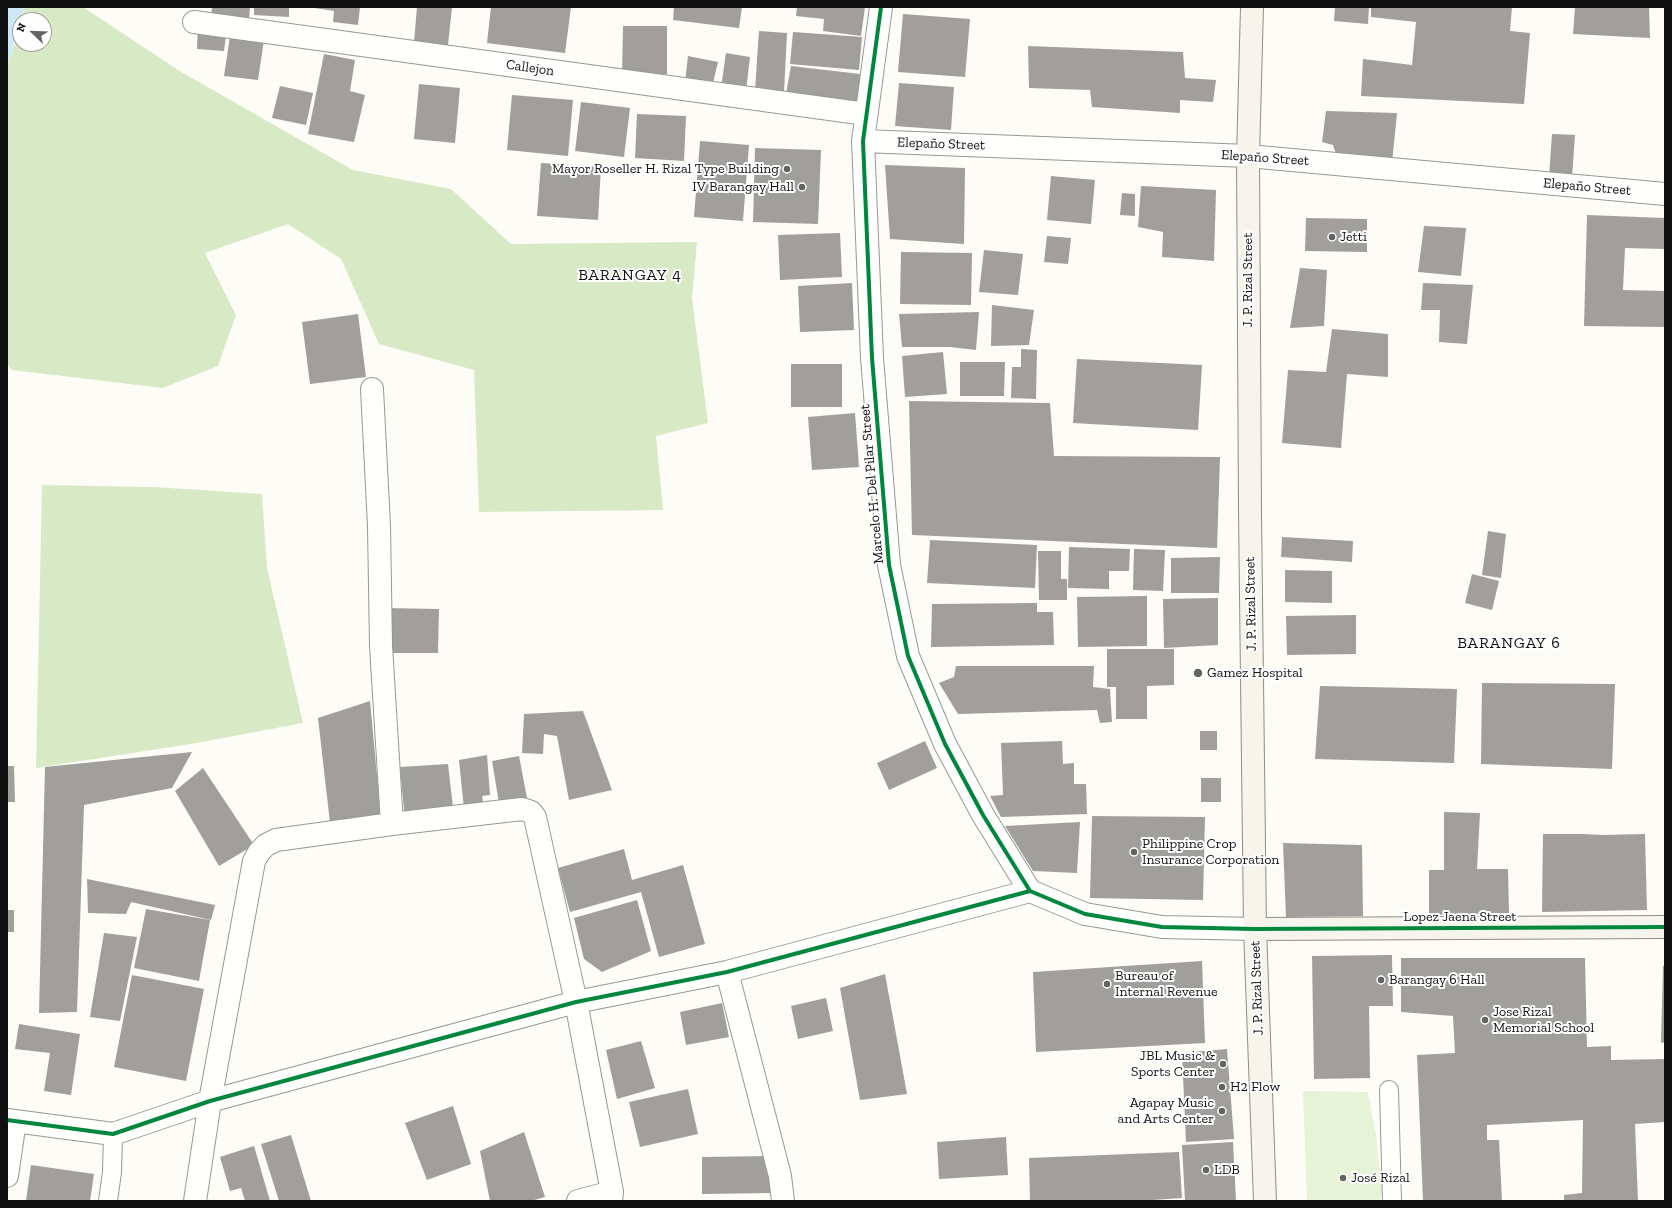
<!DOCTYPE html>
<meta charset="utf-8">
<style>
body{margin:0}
#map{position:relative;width:1672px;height:1208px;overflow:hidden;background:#fdfcf7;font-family:"Zilla Slab",serif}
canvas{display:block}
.frame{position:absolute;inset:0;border:8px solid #111;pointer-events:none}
.north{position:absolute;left:12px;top:12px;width:40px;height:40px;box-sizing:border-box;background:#fff;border:1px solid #a0a0a0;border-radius:50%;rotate:293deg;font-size:11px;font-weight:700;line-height:16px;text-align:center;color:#111}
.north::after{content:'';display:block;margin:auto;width:14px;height:18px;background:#646362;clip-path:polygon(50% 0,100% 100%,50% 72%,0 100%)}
</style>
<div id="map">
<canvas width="1672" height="1208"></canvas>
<div class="frame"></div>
<div class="north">N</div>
</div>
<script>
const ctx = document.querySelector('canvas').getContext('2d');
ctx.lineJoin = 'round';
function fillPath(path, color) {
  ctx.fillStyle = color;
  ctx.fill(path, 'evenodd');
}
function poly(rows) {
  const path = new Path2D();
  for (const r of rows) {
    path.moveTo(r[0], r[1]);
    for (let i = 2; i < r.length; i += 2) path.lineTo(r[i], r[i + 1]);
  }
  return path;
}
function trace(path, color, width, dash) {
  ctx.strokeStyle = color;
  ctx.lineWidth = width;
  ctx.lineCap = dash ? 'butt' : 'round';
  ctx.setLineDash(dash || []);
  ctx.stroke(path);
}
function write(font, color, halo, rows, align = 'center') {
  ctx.font = font + ' "Zilla Slab",serif';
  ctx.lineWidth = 4;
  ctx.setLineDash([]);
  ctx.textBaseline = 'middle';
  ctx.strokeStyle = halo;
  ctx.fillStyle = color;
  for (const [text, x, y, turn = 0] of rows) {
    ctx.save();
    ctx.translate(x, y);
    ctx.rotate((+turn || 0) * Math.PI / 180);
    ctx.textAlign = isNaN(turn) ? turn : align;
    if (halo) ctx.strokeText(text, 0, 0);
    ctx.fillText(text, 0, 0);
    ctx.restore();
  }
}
const green = poly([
 [1303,1091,1368,1092,1376,1135,1382,1190,1380,1201,1307,1201]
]);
const forest = poly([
 [25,7,83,7,178,70,353,170,451,189,511,244,697,242,692,298,708,423,656,436,663,510,479,512,474,370,379,344,341,259,288,224,205,253,236,315,218,366,163,388,12,370,7,364,7,69,20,24,20,44,44,44,44,20,21,20],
 [42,485,154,487,262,494,267,568,303,723,197,743,36,768]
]);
const water = poly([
 [7,7,25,7,20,20,7,69]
]);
const building = poly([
 [212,7,250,7,249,19,211,17],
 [254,7,289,7,289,17,254,15],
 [308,7,360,7,358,25,333,22,334,11],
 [417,7,452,7,448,45,414,42],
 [491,7,571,7,565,53,487,43],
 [674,7,742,7,739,28,673,20],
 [797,7,865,7,861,36,823,31,824,19,796,16],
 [1335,7,1369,7,1368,24,1334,21],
 [1371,7,1512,7,1510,31,1530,33,1524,104,1361,96,1363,59,1412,65,1416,22,1371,17],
 [1575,7,1649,7,1650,38,1573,34],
 [903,14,970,19,965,77,898,72],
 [198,24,227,28,224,51,197,49],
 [623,26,667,26,667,74,622,75],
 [759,31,787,33,784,92,755,90],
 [793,32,862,37,859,70,790,64],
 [230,36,264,40,258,80,224,76],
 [1028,46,1183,52,1185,78,1216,80,1213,102,1180,100,1180,113,1092,107,1090,90,1029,88],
 [726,53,750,57,746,91,721,88],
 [324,54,355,60,350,91,365,95,354,142,308,134],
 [688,56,718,62,712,87,685,82],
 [791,66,860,74,858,106,786,94],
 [899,83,954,87,951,130,895,126],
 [419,84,460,88,455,143,414,139],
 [280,86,313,93,306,125,272,118],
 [512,95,573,100,568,156,507,150],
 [581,102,630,108,624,157,575,151],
 [1326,111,1397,113,1392,163,1338,160,1333,145,1322,142],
 [637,114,686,116,684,161,635,158],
 [1552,134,1575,135,1572,177,1549,177],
 [700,141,749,145,743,221,694,217],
 [755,148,821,150,818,224,753,222],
 [541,163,601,167,598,220,537,216],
 [885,165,965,168,964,244,890,239],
 [1051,176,1095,180,1091,224,1047,220],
 [1141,186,1216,190,1214,261,1162,257,1163,232,1138,227],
 [1122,193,1135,194,1135,216,1120,215],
 [1587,215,1665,218,1665,249,1625,248,1623,290,1665,291,1665,327,1584,326],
 [1306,218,1367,219,1367,252,1305,251],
 [1424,226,1466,228,1461,276,1418,272],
 [840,233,842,277,780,280,778,235],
 [1047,236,1071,238,1068,264,1044,262],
 [984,250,1023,254,1018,295,979,292],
 [901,252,972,253,971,305,900,304],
 [1300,268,1327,270,1324,326,1290,328],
 [852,283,854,330,800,332,798,286],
 [1423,283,1473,285,1467,344,1439,342,1440,310,1421,310],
 [992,305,1034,310,1029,345,991,346],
 [979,312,976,350,950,347,902,347,899,314],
 [358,314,366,377,310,384,302,322],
 [1332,329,1388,334,1388,377,1347,374,1341,448,1282,443,1288,370,1326,372],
 [1021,349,1037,350,1036,399,1011,398,1012,367,1021,367],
 [943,352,947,394,905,397,902,356],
 [1077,359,1202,365,1198,430,1073,423],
 [960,362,1005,362,1004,396,960,396],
 [791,364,842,364,842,407,791,407],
 [909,401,1050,403,1054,456,1220,457,1217,548,912,535],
 [855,413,859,467,812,470,808,417],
 [1488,531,1506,534,1501,578,1482,575],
 [1282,537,1353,541,1352,562,1281,557],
 [930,540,1037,545,1035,588,927,583],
 [1069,547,1130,549,1129,571,1109,571,1109,589,1068,588],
 [1134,549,1165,550,1163,591,1133,590],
 [1038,551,1061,551,1061,579,1067,579,1067,600,1039,600],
 [1220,557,1219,593,1171,593,1171,558],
 [1285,570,1332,571,1332,603,1285,602],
 [1472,574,1499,581,1492,610,1465,603],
 [1147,596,1147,646,1078,647,1077,597],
 [1218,598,1218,645,1164,648,1163,599],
 [1037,603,1037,612,1053,612,1054,645,931,647,932,604],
 [386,608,439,609,438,653,385,653],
 [1356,615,1356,654,1287,655,1286,616],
 [1107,649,1174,649,1174,685,1147,686,1147,719,1116,719,1116,687,1107,687],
 [956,666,1094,666,1093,687,1110,689,1112,722,1100,723,1097,710,958,714,939,683,954,677],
 [1482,683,1615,684,1612,769,1481,764],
 [1320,686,1457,689,1454,763,1315,759],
 [370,701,381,819,330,823,318,718],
 [583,711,612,790,569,800,557,736,544,734,543,754,522,753,524,714],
 [1200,731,1217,731,1217,750,1200,750],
 [925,741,937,768,889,790,877,763],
 [1062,741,1063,764,1074,763,1074,784,1086,784,1087,814,1001,817,990,796,1003,795,1001,743],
 [192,752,172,788,84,805,77,1012,39,1013,45,767],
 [487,755,490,795,482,796,484,807,464,809,459,760],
 [519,756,528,803,500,809,492,761],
 [448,764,454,816,405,820,400,767],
 [7,766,14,766,15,802,7,802],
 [203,768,254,845,219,866,175,791],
 [1201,778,1221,778,1221,802,1201,802],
 [1444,812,1480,813,1477,869,1508,869,1509,913,1429,915,1429,870,1444,870],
 [1092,816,1205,817,1203,900,1090,898],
 [1080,822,1077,873,1033,871,1005,826],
 [1543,834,1583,834,1602,835,1645,834,1647,910,1542,912],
 [1283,843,1362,845,1363,916,1286,917],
 [624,849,632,880,683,865,705,944,659,957,641,892,570,912,558,868],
 [87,879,215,905,211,920,131,902,126,914,88,913],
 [637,900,651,951,602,972,584,959,574,918],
 [146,909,210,920,199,981,134,968],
 [7,910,14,910,14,932,7,932],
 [104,933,137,937,120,1021,90,1017],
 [1392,955,1393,1006,1369,1006,1370,1078,1314,1079,1312,956],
 [1401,958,1585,958,1587,1047,1611,1046,1611,1060,1665,1059,1665,1122,1635,1124,1638,1201,1564,1201,1564,1195,1582,1193,1583,1120,1487,1125,1487,1140,1499,1140,1502,1201,1423,1201,1417,1055,1455,1053,1453,1016,1401,1012],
 [1202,961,1205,1043,1036,1052,1033,972],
 [1665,965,1665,1042,1661,1043,1663,966],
 [885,974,907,1094,860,1100,840,988],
 [132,975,204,989,186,1081,114,1067],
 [826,998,833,1031,798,1039,791,1006],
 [722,1003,729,1037,686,1045,680,1012],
 [19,1024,80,1034,71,1095,44,1091,50,1053,15,1049],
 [641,1041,655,1088,617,1099,606,1050],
 [1227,1049,1234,1139,1186,1142,1182,1053],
 [688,1089,698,1134,640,1147,629,1102],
 [453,1106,471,1164,427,1180,405,1123],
 [524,1132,545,1197,531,1201,490,1201,480,1151],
 [291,1135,311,1201,279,1201,261,1144],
 [1006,1137,1008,1175,939,1179,937,1142],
 [1233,1142,1236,1201,1185,1201,1182,1145],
 [254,1146,270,1201,245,1201,241,1188,230,1191,220,1157],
 [1179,1152,1182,1198,1138,1201,1030,1201,1029,1158],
 [772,1156,772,1193,702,1194,702,1157],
 [31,1165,94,1174,90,1201,26,1201]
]);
const lane = poly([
 [1389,1090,1392,1201],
 [108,1201,112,1172,113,1134]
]);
const street = poly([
 [881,7,863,141,872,358,889,565,908,656,945,744,983,815,1030,891,1085,914,1162,927,1255,929],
 [194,22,866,114],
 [863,141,1248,156,1665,194],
 [372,389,379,526,381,646,392,824],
 [727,972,780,1176,783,1201],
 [7,1120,113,1134,210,1101,576,1002,727,972,1030,891],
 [7,1176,15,1121],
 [195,1201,210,1101,254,861,259,852,266,845,276,840,392,824,522,809,531,812,535,817,576,1002,612,1192,611,1201],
 [578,1201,612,1192]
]);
const secondary = poly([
 [1252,7,1248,156,1250,512,1255,929,1265,1201],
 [1255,929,1665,927]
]);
const cycleway = poly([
 [881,7,863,141,872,358,889,565,908,656,945,744,983,815,1030,891,1085,914,1162,927,1255,929,1665,927],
 [7,1120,113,1134,210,1101,576,1002,727,972,1030,891]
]);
const markers = [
 [787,169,4,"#646362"],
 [802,187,4,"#646362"],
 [1332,237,4,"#646362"],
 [1198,673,5,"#646362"],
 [1134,852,4,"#646362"],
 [1381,980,4,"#646362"],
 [1107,984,4,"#646362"],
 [1485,1020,4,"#646362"],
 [1223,1064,4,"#646362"],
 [1222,1087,4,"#646362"],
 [1222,1111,4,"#646362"],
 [1206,1170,4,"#646362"],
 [1343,1178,4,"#646362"]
];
const streetNames = [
 ["Callejon",530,68,8],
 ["Elepaño Street",941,144,2],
 ["Elepaño Street",1265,158,4],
 ["Elepaño Street",1587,187,5],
 ["J. P. Rizal Street",1248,280,-90],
 ["Marcelo H. Del Pilar Street",872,484,-95],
 ["J. P. Rizal Street",1251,604,-91],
 ["Lopez Jaena Street",1460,917],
 ["J. P. Rizal Street",1257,988,-92]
];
const poiNames = [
 ["Mayor Roseller H. Rizal Type Building",779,169,"right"],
 ["IV Barangay Hall",794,187,"right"],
 ["Jetti",1340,237],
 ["Gamez Hospital",1207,673],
 ["Philippine Crop",1142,844],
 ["Insurance Corporation",1142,860],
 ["Bureau of",1115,976],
 ["Internal Revenue",1115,992],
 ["Barangay 6 Hall",1389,980],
 ["Jose Rizal",1493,1012],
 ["Memorial School",1493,1028],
 ["JBL Music &",1215,1056,"right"],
 ["Sports Center",1215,1072,"right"],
 ["H2 Flow",1230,1087],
 ["Agapay Music",1214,1103,"right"],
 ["and Arts Center",1214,1119,"right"],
 ["LDB",1214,1170],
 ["José Rizal",1351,1178]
];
const quarterNames = [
 ["BARANGAY 4",630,275],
 ["BARANGAY 6",1509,643]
];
fillPath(green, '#e7f3d7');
fillPath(forest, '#d8eac5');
fillPath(water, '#cde8f7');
fillPath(building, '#a19f9c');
trace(lane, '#979795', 20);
trace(street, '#979795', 24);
trace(secondary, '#8e8d8b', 24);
trace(lane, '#fffffe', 18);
trace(street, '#fffffe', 22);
trace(secondary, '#f6f4eb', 22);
trace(cycleway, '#00873e', 4);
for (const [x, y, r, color] of markers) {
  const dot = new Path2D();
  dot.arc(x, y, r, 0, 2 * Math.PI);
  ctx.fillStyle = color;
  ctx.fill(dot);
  trace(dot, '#fff', 1.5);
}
write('14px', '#111', '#fff', streetNames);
write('14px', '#111', '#fff', poiNames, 'left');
ctx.letterSpacing = '1px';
write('16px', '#111', '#fff', quarterNames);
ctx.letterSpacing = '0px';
</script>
